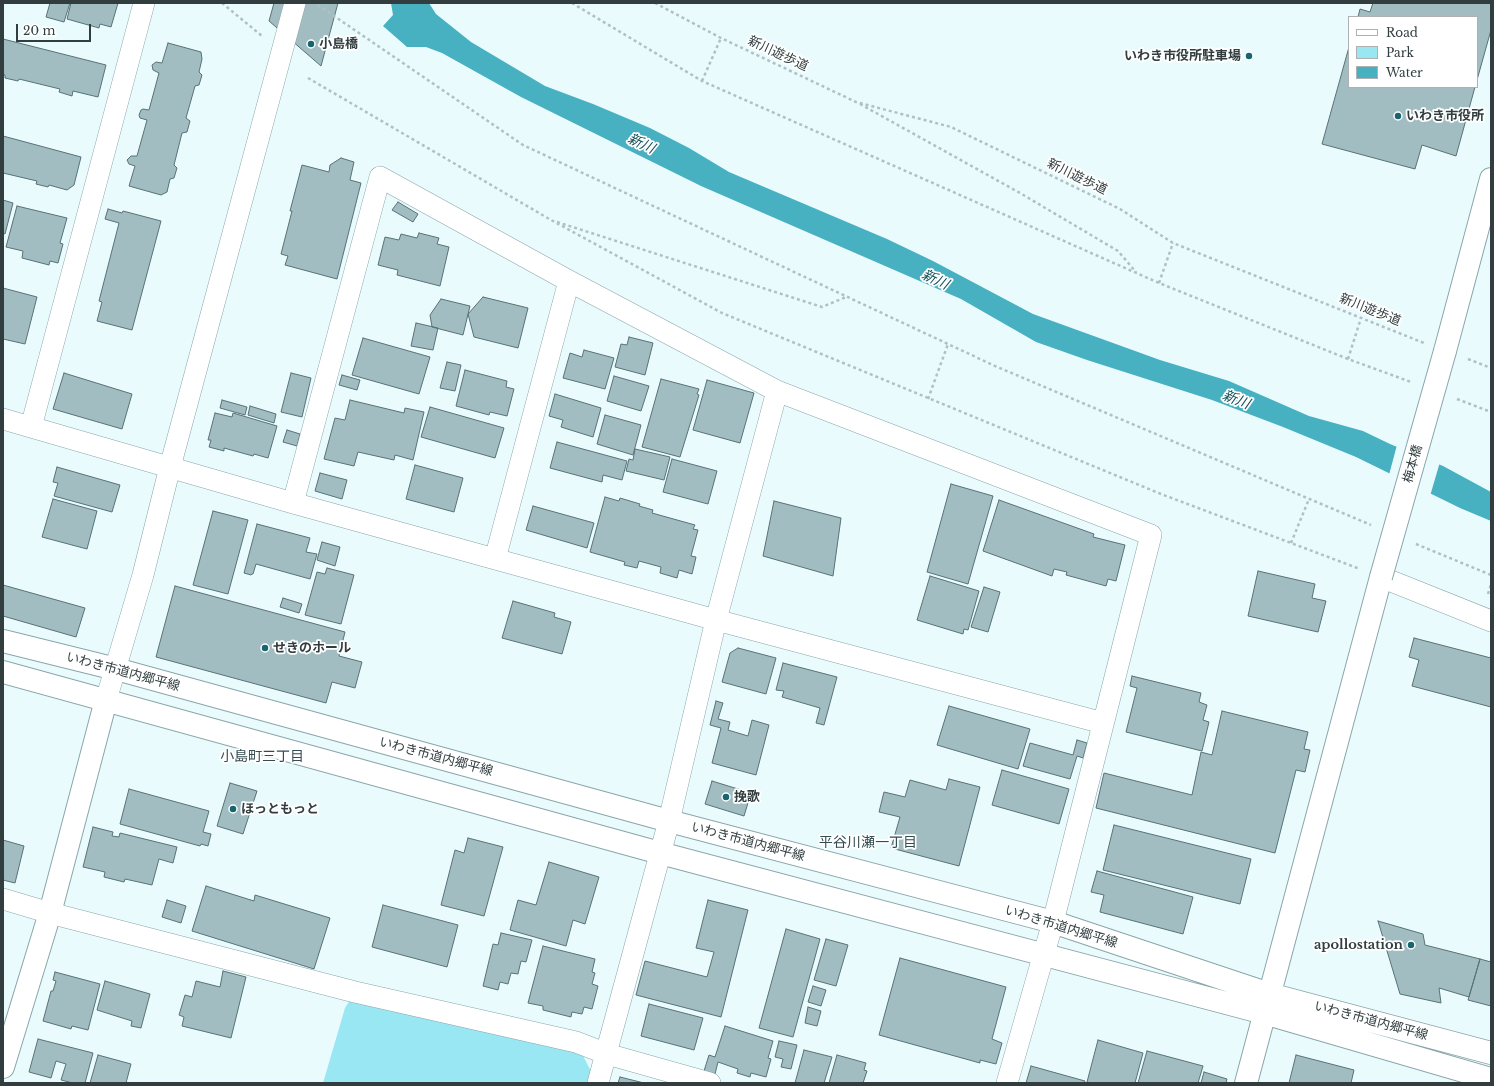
<!DOCTYPE html>
<meta charset="utf-8">
<style>
body{margin:0}
#map{position:relative;width:1494px;height:1086px;overflow:hidden;background:#eafbfe;font-family:"Libre Baskerville",serif}
canvas{display:block}
.frame{position:absolute;inset:0;border:4px solid #313d3f;pointer-events:none}
.legend{position:absolute;left:1348px;top:16px;width:130px;height:72px;box-sizing:border-box;background:#fff;border:1px solid #adb1b2;margin:0;padding:5px 7px;list-style:none;font-size:12px;color:#313d3f}
.legend li{display:flex;align-items:center;gap:8px;height:20px}
.legend b{width:20px;border:1px solid #adb1b2}
.scale{position:absolute;left:16px;top:24px;width:75px;height:18px;box-sizing:border-box;border:2px solid #313d3f;border-top:0;padding-left:5px;font-size:12px;line-height:14px;white-space:nowrap;color:#313d3f;-webkit-text-stroke:3px #fff;paint-order:stroke}
</style>
<div id="map">
<canvas width="1494" height="1086"></canvas>
<div class="frame"></div>
<ul class="legend">
<li><b style="height:5px;background:#fff"></b>Road</li>
<li><b style="height:11px;background:#9ae7f4"></b>Park</li>
<li><b style="height:11px;background:#47b1c2"></b>Water</li>
</ul>
<div class="scale">20 m</div>
</div>
<script>
const ctx = document.querySelector('canvas').getContext('2d');
ctx.lineJoin = 'round';
function fillPath(path, color) {
  ctx.fillStyle = color;
  ctx.fill(path, 'evenodd');
}
function poly(rows) {
  const path = new Path2D();
  for (const r of rows) {
    path.moveTo(r[0], r[1]);
    for (let i = 2; i < r.length; i += 2) path.lineTo(r[i], r[i + 1]);
  }
  return path;
}
function trace(path, color, width, dash) {
  ctx.strokeStyle = color;
  ctx.lineWidth = width;
  ctx.lineCap = dash ? 'butt' : 'round';
  ctx.setLineDash(dash || []);
  ctx.stroke(path);
}
function write(font, color, halo, rows, align = 'center') {
  ctx.font = font + ' "Libre Baskerville","Noto Sans JP",serif';
  ctx.lineWidth = 3.5;
  ctx.setLineDash([]);
  ctx.textBaseline = 'middle';
  ctx.strokeStyle = halo;
  ctx.fillStyle = color;
  for (const [text, x, y, turn = 0] of rows) {
    ctx.save();
    ctx.translate(x, y);
    ctx.rotate((+turn || 0) * Math.PI / 180);
    ctx.textAlign = isNaN(turn) ? turn : align;
    if (halo) ctx.strokeText(text, 0, 0);
    ctx.fillText(text, 0, 0);
    ctx.restore();
  }
}
const green = poly([
 [355,992,576,1042,597,1083,323,1083,345,1008]
]);
const water = poly([
 [391,3,429,3,436,14,471,42,545,86,593,104,650,128,689,148,729,172,887,239,933,261,1033,314,1160,360,1229,381,1309,416,1363,431,1390,444,1443,466,1491,492,1491,521,1460,508,1356,457,1283,427,1212,400,1087,360,1036,342,961,299,701,186,521,97,442,53,426,47,407,47,383,26,393,15]
]);
const pier = poly([
 [1397,445,1440,462,1430,496,1389,475]
]);
const building = poly([
 [50,3,70,3,64,22,46,17,50,3],
 [71,3,118,3,111,27,100,24,99,28,67,19,71,3],
 [274,3,338,3,321,66,269,21,274,3],
 [1373,3,1491,3,1491,30,1477,80,1477,17,1358,17,1360,9,1370,12,1373,3],
 [3,39,106,65,98,97,73,91,72,96,59,92,60,89,19,79,18,81,5,78,5,75,3,74,3,39],
 [168,43,201,52,202,59,199,72,202,75,199,85,195,86,186,118,190,121,187,132,182,133,174,165,177,168,174,178,170,179,167,192,161,195,129,186,135,166,129,164,127,160,131,156,137,156,147,120,140,118,139,115,141,110,143,109,149,110,159,73,153,70,152,65,156,62,162,63,168,43],
 [1349,47,1349,87,1475,87,1456,156,1422,145,1415,169,1322,144,1349,47],
 [3,136,81,157,74,185,67,190,49,185,48,187,36,184,37,181,3,173,3,136],
 [341,158,354,162,350,180,361,183,337,279,285,265,288,256,281,254,292,211,290,211,302,165,329,172,330,165,341,158],
 [3,200,13,203,5,234,3,233,3,200],
 [398,202,418,214,413,222,392,210,398,202],
 [17,206,67,218,60,243,63,244,58,263,50,261,49,265,22,258,23,251,6,247,17,206],
 [108,209,122,213,123,211,161,221,132,330,97,321,102,302,99,301,119,223,105,219,108,209],
 [419,233,439,238,437,244,449,247,440,286,397,275,398,270,378,265,385,237,399,240,401,234,417,238,419,233],
 [3,288,37,297,25,344,3,339,3,288],
 [483,297,528,308,518,348,474,337,468,314,483,297],
 [441,299,470,306,463,335,432,327,430,315,441,299],
 [416,323,438,328,433,350,411,346,416,323],
 [629,337,653,343,645,375,615,367,621,344,627,345,629,337],
 [363,338,430,357,419,394,352,375,363,338],
 [584,350,614,358,605,389,563,378,570,353,582,357,584,350],
 [447,362,461,365,455,391,440,388,447,362],
 [465,370,507,381,506,387,514,389,507,416,490,412,489,415,456,406,465,370],
 [64,373,132,394,122,429,53,409,64,373],
 [291,373,311,378,302,417,281,412,291,373],
 [342,375,360,380,357,390,339,385,342,375],
 [614,376,649,386,641,411,607,401,614,376],
 [661,379,699,389,697,394,699,395,680,457,642,447,661,379],
 [707,380,754,393,740,443,693,430,707,380],
 [555,394,601,408,593,437,561,427,563,420,549,416,555,394],
 [222,400,247,407,245,415,220,408,222,400],
 [350,400,404,413,405,408,424,412,413,460,395,455,394,460,358,452,354,466,324,459,335,418,345,420,350,400],
 [250,406,276,414,274,423,248,415,250,406],
 [430,407,504,428,495,458,421,437,430,407],
 [215,413,232,417,233,413,277,426,268,458,254,454,253,456,224,448,224,451,209,447,211,440,208,440,215,413],
 [605,415,641,425,633,455,597,444,605,415],
 [287,430,300,434,297,446,283,442,287,430],
 [557,442,627,461,622,480,603,475,602,482,550,468,557,442],
 [635,449,670,457,664,480,626,471,629,459,633,460,635,449],
 [672,459,717,471,708,504,663,492,672,459],
 [415,465,463,478,454,512,406,499,415,465],
 [57,467,120,485,112,512,54,496,58,483,53,482,57,467],
 [320,473,347,480,342,499,315,491,320,473],
 [951,484,993,496,968,584,927,572,951,484],
 [605,497,619,501,620,498,640,504,639,506,653,510,652,513,695,525,693,529,698,530,691,556,696,557,692,574,679,570,677,578,660,573,661,567,639,561,637,568,624,565,625,562,590,552,605,497],
 [53,499,97,511,87,549,42,537,53,499],
 [999,500,1094,534,1093,537,1125,545,1116,581,1108,579,1106,586,1066,575,1067,572,1054,569,1052,576,983,551,999,500],
 [774,501,841,518,833,576,763,556,774,501],
 [533,506,594,523,587,548,526,530,533,506],
 [213,511,248,520,228,594,193,585,213,511],
 [257,524,310,538,306,552,317,554,310,579,256,564,253,574,252,574,251,575,244,573,257,524],
 [322,542,340,547,335,566,317,560,322,542],
 [327,568,354,575,341,624,305,615,317,572,325,574,327,568],
 [1258,571,1315,584,1312,598,1326,601,1318,632,1248,616,1258,571],
 [930,576,979,591,968,630,964,629,963,634,917,620,930,576],
 [3,585,85,608,76,637,3,616,3,585],
 [175,586,345,632,339,656,362,662,355,688,332,682,326,703,156,657,175,586],
 [984,587,1000,592,988,632,971,627,984,587],
 [283,598,302,604,299,613,280,607,283,598],
 [513,601,555,613,554,617,571,622,562,654,502,638,513,601],
 [1414,638,1491,658,1491,707,1412,686,1419,660,1409,657,1414,638],
 [738,648,776,658,766,694,722,682,730,653,738,648],
 [783,663,837,677,824,725,816,723,820,708,782,697,784,691,776,690,783,663],
 [1132,676,1201,693,1199,702,1207,705,1203,720,1209,722,1202,751,1126,732,1137,688,1130,686,1132,676],
 [716,701,723,703,718,719,730,722,728,730,748,736,752,720,769,725,756,775,712,763,721,728,710,725,716,701],
 [949,706,1030,729,1018,769,937,745,949,706],
 [1222,711,1308,732,1304,749,1310,750,1305,772,1296,770,1275,853,1096,808,1104,773,1192,795,1201,752,1212,755,1222,711],
 [1077,740,1087,743,1083,758,1077,756,1070,779,1023,766,1030,743,1073,755,1077,740],
 [1002,770,1069,789,1059,824,992,805,1002,770],
 [949,779,980,787,959,866,891,848,900,817,879,812,884,792,905,797,910,780,946,790,949,779],
 [712,781,751,793,744,816,705,804,712,781],
 [230,783,257,791,243,834,217,826,230,783],
 [129,789,209,811,203,832,211,834,208,846,201,844,200,846,120,824,129,789],
 [1114,825,1251,859,1240,904,1103,870,1114,825],
 [93,827,113,832,112,836,119,837,120,833,177,847,173,863,159,859,152,885,125,879,124,882,104,877,105,872,83,867,93,827],
 [468,838,503,847,484,916,441,905,455,850,464,853,468,838],
 [3,840,24,846,15,883,3,880,3,840],
 [549,862,599,877,585,924,573,920,566,946,510,930,518,900,536,905,549,862],
 [1097,871,1193,897,1183,934,1100,912,1104,895,1091,892,1097,871],
 [206,886,254,901,255,895,330,918,314,969,192,931,206,886],
 [167,900,186,906,181,923,162,917,167,900],
 [708,900,748,910,721,1017,636,995,645,961,707,977,714,952,696,948,708,900],
 [383,905,458,925,447,967,372,947,383,905],
 [1378,921,1423,934,1425,945,1480,959,1469,997,1439,988,1441,1003,1400,994,1378,921],
 [786,929,820,939,793,1037,759,1028,786,929],
 [501,933,532,940,526,962,521,961,518,974,511,973,508,984,500,982,498,990,483,986,493,944,498,945,501,933],
 [826,939,848,945,836,986,814,980,826,939],
 [543,946,595,959,592,972,595,973,592,984,598,986,592,1009,584,1007,582,1014,572,1012,571,1017,543,1010,543,1006,528,1003,543,946],
 [900,958,1006,987,992,1039,1002,1043,996,1064,980,1060,980,1063,879,1035,900,958],
 [1480,959,1491,962,1491,1006,1468,1000,1480,959],
 [223,971,246,977,231,1038,182,1026,184,1017,179,1015,185,995,192,997,196,981,220,987,223,971],
 [55,972,100,984,88,1030,72,1026,71,1029,43,1021,51,991,53,991,56,981,53,980,55,972],
 [105,981,150,994,141,1028,131,1026,132,1021,97,1010,105,981],
 [813,986,826,990,821,1006,808,1002,813,986],
 [649,1004,703,1018,694,1050,641,1036,649,1004],
 [808,1007,821,1011,817,1026,805,1023,808,1007],
 [725,1026,773,1041,768,1058,771,1059,766,1077,751,1073,750,1077,737,1073,738,1069,718,1062,715,1074,704,1071,709,1055,715,1057,725,1026],
 [38,1039,93,1053,85,1083,73,1083,61,1080,66,1064,56,1061,51,1078,29,1072,38,1039],
 [1098,1040,1143,1053,1135,1083,1092,1083,1087,1082,1098,1040],
 [779,1041,797,1045,791,1069,781,1067,783,1059,775,1057,779,1041],
 [804,1050,832,1057,824,1083,795,1083,804,1050],
 [1147,1051,1203,1066,1198,1083,1138,1083,1147,1051],
 [98,1055,131,1064,126,1083,90,1083,98,1055],
 [837,1055,866,1063,864,1070,867,1071,863,1083,829,1083,837,1055],
 [1296,1055,1354,1070,1351,1083,1289,1083,1296,1055],
 [1031,1066,1085,1081,1084,1083,1026,1083,1031,1066],
 [1204,1072,1227,1079,1226,1083,1201,1083,1204,1072],
 [620,1077,644,1083,618,1083,620,1077]
]);
const path = poly([
 [222,3,262,36],
 [572,3,702,81,1159,283,1348,359,1411,382],
 [655,3,721,38,856,102,951,127,1120,209,1173,243,1424,343],
 [318,5,523,145,995,366,1371,525],
 [308,78,551,220,722,313,1161,494,1360,569],
 [702,81,721,38],
 [860,104,1020,193,1118,251,1136,272],
 [557,222,822,307,846,297],
 [1159,283,1173,243],
 [1348,359,1361,318],
 [1468,359,1491,368],
 [928,399,948,344],
 [1457,399,1491,412],
 [1291,543,1309,499],
 [1416,544,1491,575],
 [1488,594,1491,584]
]);
const minor = poly([
 [3,419,293,503,495,559,716,620,1103,723],
 [31,427,144,3],
 [293,503,380,177,569,281,777,391,1151,535,1053,922,1007,1083],
 [495,559,569,281],
 [1381,577,1491,621],
 [106,700,143,575,170,467,295,3],
 [3,899,50,913,355,992,576,1042,607,1054,710,1083],
 [598,1083,669,821,716,620,777,391]
]);
const tertiary = poly([
 [1445,351,1491,179],
 [3,641,116,669,669,821,1053,922,1269,994,1491,1053],
 [3,672,660,853,1264,1013,1491,1079],
 [3,1067,50,913,106,700],
 [1246,1083,1381,577]
]);
const tertiaryBridge = poly([
 [1381,577,1445,351]
]);
const markers = [
 [311,44,4,"#18646f"],
 [1249,56,4,"#18646f"],
 [1398,116,4,"#18646f"],
 [265,648,4,"#18646f"],
 [726,797,4,"#18646f"],
 [233,809,4,"#18646f"],
 [1411,945,4,"#18646f"]
];
const poiNames = [
 ["小島橋",319,44],
 ["いわき市役所駐車場",1241,56,"right"],
 ["いわき市役所",1406,116],
 ["せきのホール",273,648],
 ["挽歌",734,797],
 ["ほっともっと",241,809],
 ["apollostation",1403,945,"right"]
];
const streetNames = [
 ["新川遊歩道",778,54,25],
 ["新川遊歩道",1077,177,26],
 ["新川遊歩道",1370,310,22],
 ["梅本橋",1413,464,-74],
 ["いわき市道内郷平線",123,672,15],
 ["いわき市道内郷平線",436,757,15],
 ["いわき市道内郷平線",748,842,15],
 ["いわき市道内郷平線",1061,927,17],
 ["いわき市道内郷平線",1371,1021,15]
];
const waterNames = [
 ["新川",641,144,25],
 ["新川",935,280,25],
 ["新川",1236,400,21]
];
const neighbourhoodNames = [
 ["小島町三丁目",262,757],
 ["平谷川瀬一丁目",868,843]
];
fillPath(green, '#9ae7f4');
fillPath(water, '#47b1c2');
fillPath(pier, '#eafbfe');
fillPath(building, '#a1bdc2');
trace(building, '#577276', 1);
trace(minor, '#8aa6ab', 22);
trace(tertiary, '#8aa6ab', 24);
trace(path, '#b0c0c3', 2.5, [3, 3]);
trace(minor, '#fff', 21);
trace(tertiary, '#fff', 22);
trace(tertiaryBridge, '#8aa6ab', 24, []);
trace(tertiaryBridge, '#fff', 22);
for (const [x, y, r, color] of markers) {
  const dot = new Path2D();
  dot.arc(x, y, r, 0, 2 * Math.PI);
  ctx.fillStyle = color;
  ctx.fill(dot);
  trace(dot, '#fff', 1.5);
}
write('bold 13px', '#313d3f', '#fff', poiNames, 'left');
write('13px', '#313d3f', '#fff', streetNames);
write('italic 14px', '#14515a', '#fff', waterNames);
write('14px', '#344d51', '#fff', neighbourhoodNames);
</script>
